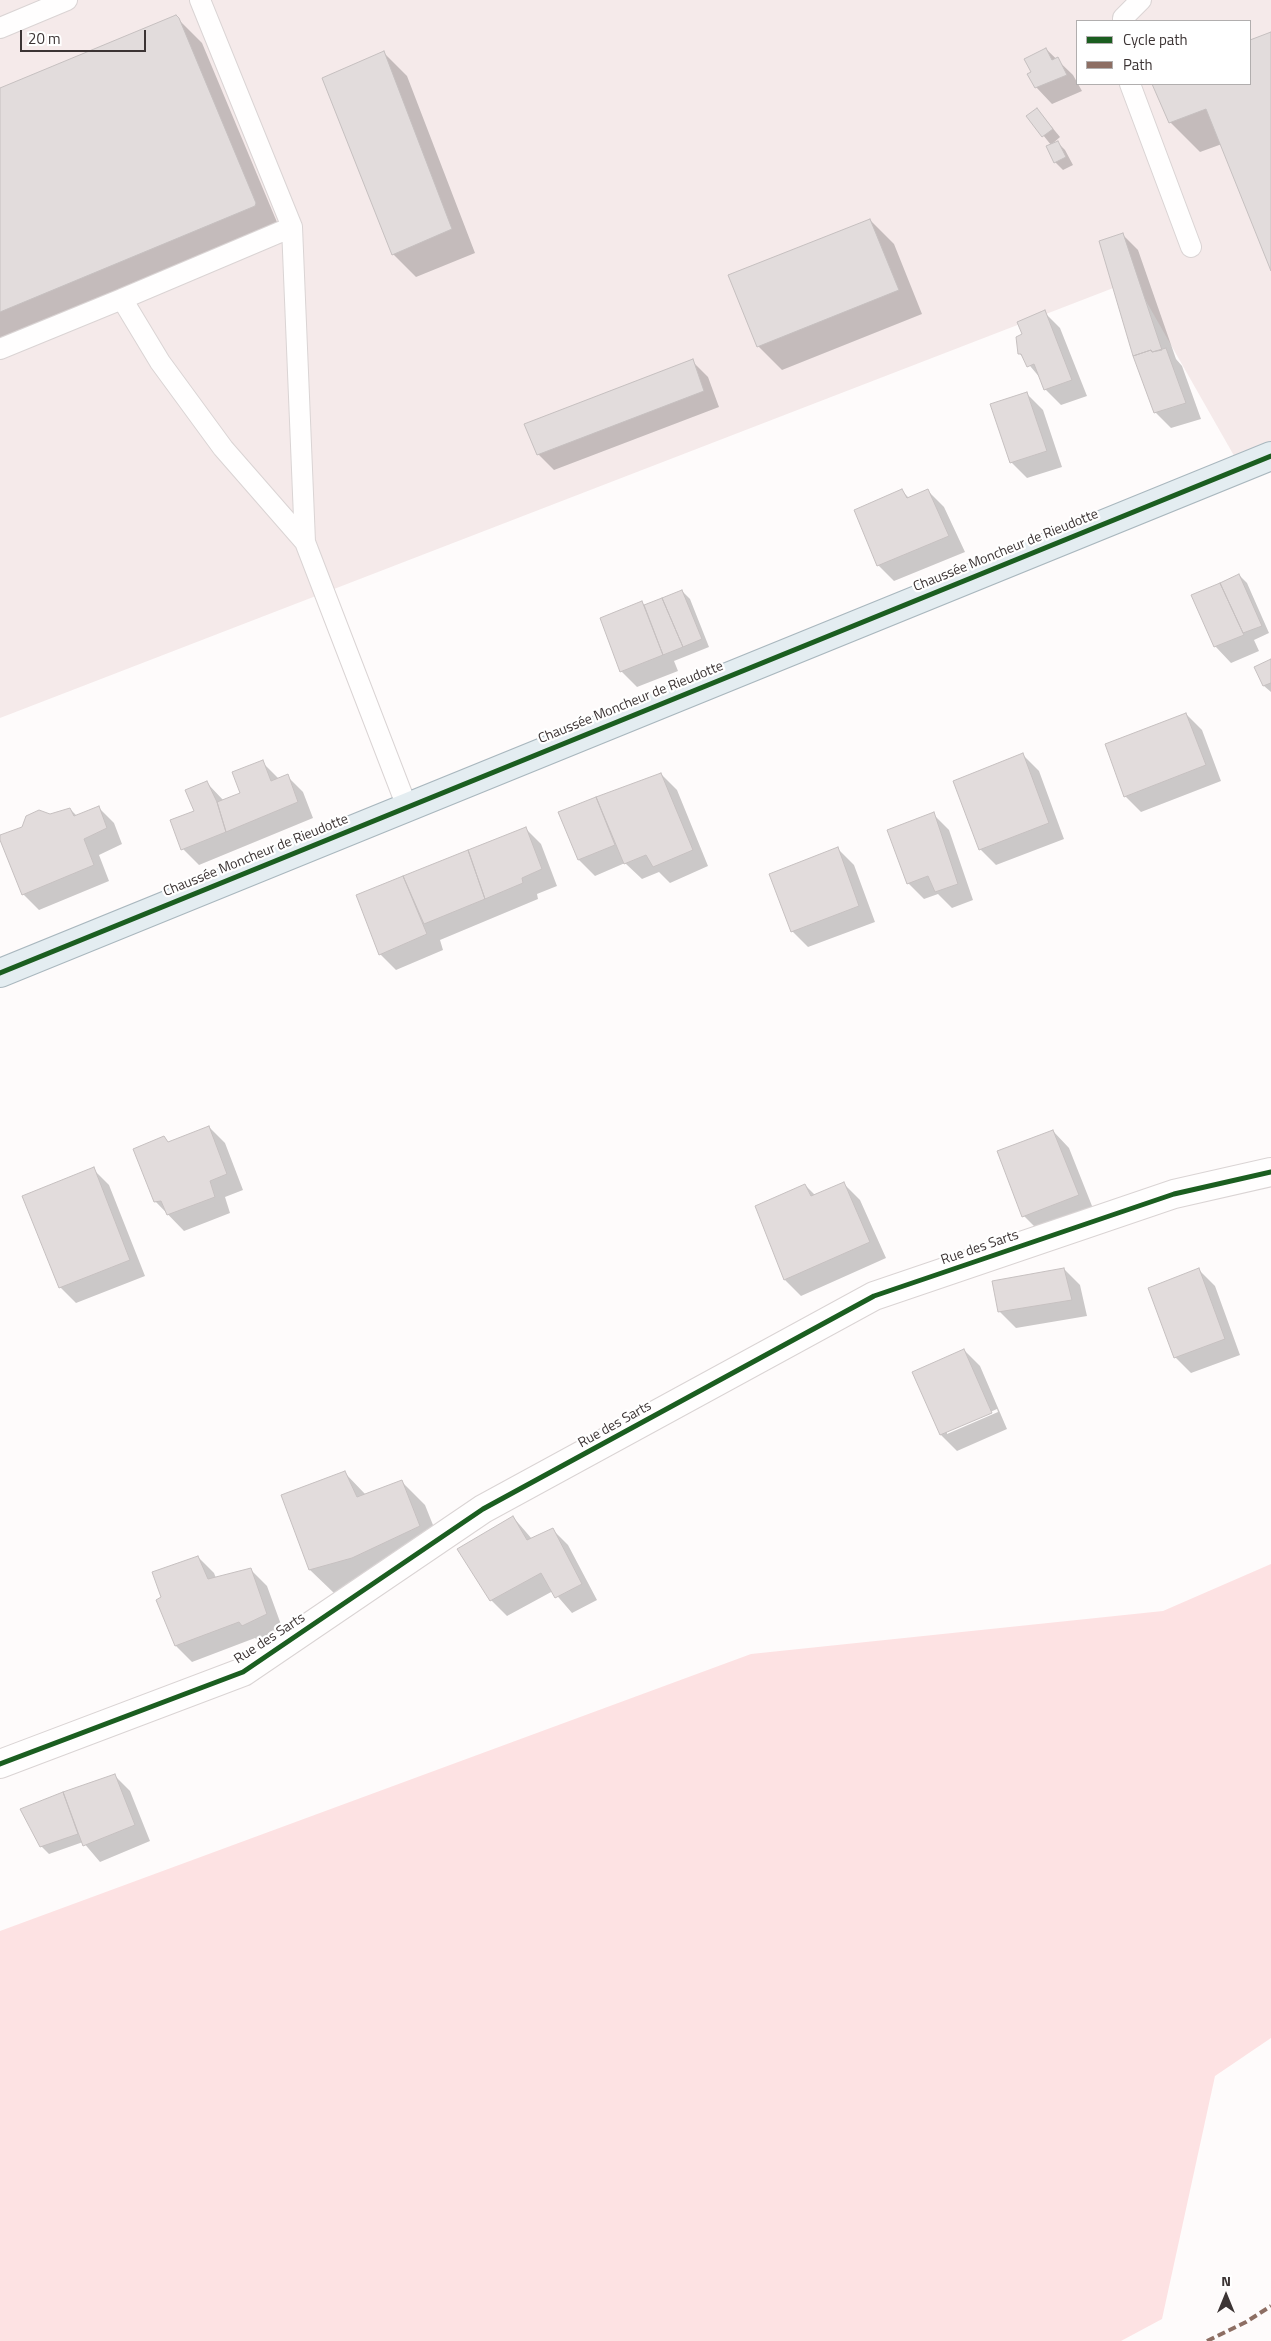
<!DOCTYPE html>
<meta charset="utf-8">
<style>
body{margin:0}
#map{position:relative;width:1271px;height:2341px;overflow:hidden;background:#fefbfb;font-family:"Titillium Web",sans-serif}
canvas{display:block}
.legend{position:absolute;left:1076px;top:20px;width:175px;height:65px;box-sizing:border-box;background:#fff;border:1px solid #b1aeae;margin:0;padding:6px 9px;list-style:none;font-size:15px;color:#3c3434}
.legend li{display:flex;align-items:center;gap:10px;height:25px}
.legend b{width:25px;border:1px solid #b1aeae}
.north{position:absolute;left:1201px;top:2271px;width:50px;height:50px;-webkit-text-stroke:4px #fff;paint-order:stroke;rotate:0deg;font-size:14px;font-weight:700;line-height:20px;text-align:center;color:#3c3434}
.north::after{content:'';display:block;margin:auto;width:18px;height:22px;background:#3c3434;clip-path:polygon(50% 0,100% 100%,50% 72%,0 100%)}
.scale{position:absolute;left:20px;top:30px;width:126px;height:22px;box-sizing:border-box;border:2px solid #3c3434;border-top:0;padding-left:6px;font-size:15px;line-height:18px;white-space:nowrap;color:#3c3434;-webkit-text-stroke:4px #fff;paint-order:stroke}
</style>
<div id="map">
<canvas width="1271" height="2341"></canvas>
<ul class="legend">
<li><b style="height:6px;background:#1b5e20"></b>Cycle path</li>
<li><b style="height:6px;background:#8d6e63"></b>Path</li>
</ul>
<div class="north">N</div>
<div class="scale">20 m</div>
</div>
<script>
const ctx = document.querySelector('canvas').getContext('2d');
ctx.lineJoin = 'round';
function fillPath(path, color) {
  ctx.fillStyle = color;
  ctx.fill(path, 'evenodd');
}
function poly(rows) {
  const path = new Path2D();
  for (const r of rows) {
    path.moveTo(r[0], r[1]);
    for (let i = 2; i < r.length; i += 2) path.lineTo(r[i], r[i + 1]);
  }
  return path;
}
function trace(path, color, width, dash) {
  ctx.strokeStyle = color;
  ctx.lineWidth = width;
  ctx.lineCap = dash ? 'butt' : 'round';
  ctx.setLineDash(dash || []);
  ctx.stroke(path);
}
function write(font, color, halo, rows, align = 'center') {
  ctx.font = font + ' "Titillium Web",sans-serif';
  ctx.lineWidth = 4.5;
  ctx.setLineDash([]);
  ctx.textBaseline = 'middle';
  ctx.strokeStyle = halo;
  ctx.fillStyle = color;
  for (const [text, x, y, turn = 0] of rows) {
    ctx.save();
    ctx.translate(x, y);
    ctx.rotate((+turn || 0) * Math.PI / 180);
    ctx.textAlign = isNaN(turn) ? turn : align;
    if (halo) ctx.strokeText(text, 0, 0);
    ctx.fillText(text, 0, 0);
    ctx.restore();
  }
}
const built = poly([
 [0,0,1271,0,1271,456,1241,468,1134,280,0,718],
 [1077,21,1250,21,1250,84,1077,84]
]);
const green = poly([
 [1271,1564,1271,2038,1215,2076,1162,2319,1121,2341,0,2341,0,1931,751,1654,1163,1611]
]);
const shadow = poly([
 [175,16,202,43,279,227,0,345,0,89],
 [1271,33,1271,267,1222,144,1200,152,1170,122,1153,84,1250,84,1250,41],
 [1046,49,1073,75,1082,91,1052,104,1036,87,1029,75,1033,73],
 [384,53,407,76,475,253,416,277,393,254],
 [1037,109,1060,137,1051,145,1028,116],
 [1057,142,1065,150,1073,165,1063,170,1055,162],
 [870,220,894,244,922,314,782,370,758,346],
 [1122,234,1138,250,1176,359,1182,366,1201,419,1171,428,1155,412],
 [1044,312,1060,328,1087,396,1061,405,1045,389,1041,379,1020,354,1024,335],
 [692,361,708,377,719,407,554,470,538,454],
 [1027,394,1043,410,1062,467,1027,478,1011,462],
 [902,491,909,498,928,491,944,507,965,552,894,581,878,565],
 [1239,575,1247,583,1269,633,1254,640,1259,651,1231,663,1215,646],
 [682,591,690,599,709,647,674,661,678,671,637,687,621,671,642,603,645,606],
 [1271,660,1271,692,1264,686,1255,667],
 [1186,714,1202,730,1221,781,1141,812,1125,796],
 [1023,755,1039,771,1064,839,996,865,980,849],
 [262,762,279,779,287,776,303,792,313,818,199,865,183,849,207,783,224,801,241,793],
 [661,774,677,790,708,866,670,883,659,872,642,879,625,863,595,876,579,860,559,813],
 [98,807,114,823,122,844,99,855,109,881,39,910,23,894,0,837,70,809,77,816],
 [933,814,949,830,973,900,952,908,938,894,924,899,908,883],
 [525,828,541,844,557,886,537,894,538,899,440,940,443,950,396,970,380,954,358,896],
 [838,849,854,865,875,922,808,947,792,931],
 [209,1127,225,1143,243,1190,225,1197,230,1213,184,1231,155,1201,169,1143],
 [1053,1131,1069,1148,1094,1211,1040,1232,1024,1216],
 [93,1169,109,1185,145,1276,76,1303,60,1287],
 [844,1184,860,1200,886,1258,801,1296,785,1280,805,1185,815,1195],
 [1064,1269,1080,1285,1087,1316,1016,1328,1000,1312,994,1282],
 [1199,1270,1215,1286,1240,1355,1191,1373,1175,1357],
 [964,1350,980,1366,1007,1429,957,1451,941,1435,914,1372],
 [997,1409,998,1412,947,1434,947,1431],
 [344,1472,366,1495,402,1482,425,1505,443,1550,375,1581,334,1593,310,1570],
 [513,1517,532,1539,552,1529,568,1545,597,1600,572,1613,553,1591,507,1616,491,1600],
 [198,1557,214,1573,216,1578,251,1570,267,1586,283,1630,259,1641,255,1638,192,1662,176,1646,158,1600],
 [114,1775,130,1791,150,1841,100,1862,83,1842,49,1854,41,1846,22,1809]
]);
const building = poly([
 [176,15,179,18,256,203,255,206,0,312,0,88,176,15],
 [1271,32,1271,271,1206,109,1169,123,1152,84,1250,84,1250,40,1271,32],
 [1046,48,1052,60,1058,57,1067,75,1035,88,1027,74,1031,72,1024,59,1046,48],
 [384,51,452,229,392,255,322,78,384,51],
 [1037,108,1053,129,1042,137,1026,116,1037,108],
 [1058,141,1066,157,1054,163,1046,146,1058,141],
 [870,219,899,290,757,347,728,275,870,219],
 [1123,233,1162,350,1152,352,1151,350,1133,356,1099,241,1123,233],
 [1045,310,1072,380,1044,390,1034,364,1027,367,1021,354,1018,354,1016,337,1022,334,1017,322,1045,310],
 [1166,348,1186,403,1154,413,1133,356,1151,350,1152,352,1166,348],
 [693,359,704,391,537,455,524,424,693,359],
 [1027,392,1047,451,1010,463,990,404,1027,392],
 [902,489,907,498,928,489,949,536,877,566,854,510,902,489],
 [1239,574,1262,626,1243,633,1220,583,1239,574],
 [1220,583,1244,635,1214,647,1191,595,1220,583],
 [682,590,702,639,683,647,662,598,682,590],
 [662,598,683,647,663,655,644,605,662,598],
 [642,601,663,655,620,672,600,618,642,601],
 [1271,659,1271,683,1263,686,1254,667,1271,659],
 [1186,713,1206,765,1124,797,1105,744,1186,713],
 [1023,753,1049,823,979,850,953,781,1023,753],
 [263,760,271,781,288,774,298,802,226,832,217,802,240,793,232,772,263,760],
 [661,773,693,850,653,867,646,855,624,864,596,797,661,773],
 [207,781,217,802,226,832,181,850,170,820,194,811,185,790,207,781],
 [596,797,615,845,578,860,558,812,596,797],
 [99,806,107,828,84,839,94,865,22,895,0,840,0,835,22,827,26,816,39,810,50,814,70,808,74,816,99,806],
 [934,812,958,884,935,892,928,876,907,884,887,830,934,812],
 [526,827,542,869,522,878,523,883,485,899,468,850,526,827],
 [838,847,859,906,791,932,769,874,838,847],
 [468,850,485,899,424,924,403,876,468,850],
 [403,876,427,934,379,955,356,895,403,876],
 [209,1126,227,1174,210,1181,215,1197,167,1215,161,1201,154,1202,133,1149,164,1136,168,1142,209,1126],
 [1053,1130,1079,1195,1022,1217,997,1151,1053,1130],
 [94,1167,130,1260,59,1288,22,1196,94,1167],
 [844,1182,870,1242,784,1280,755,1206,805,1184,811,1196,844,1182],
 [1064,1268,1072,1300,998,1312,992,1281,1064,1268],
 [1199,1268,1225,1339,1174,1358,1148,1288,1199,1268],
 [964,1349,992,1413,940,1435,912,1372,964,1349],
 [345,1471,357,1497,402,1480,420,1526,352,1558,309,1570,281,1495,345,1471],
 [513,1516,527,1540,553,1528,582,1584,555,1598,541,1573,490,1601,457,1549,513,1516],
 [198,1556,208,1579,251,1568,267,1614,242,1626,239,1622,175,1646,156,1600,161,1597,152,1572,198,1556],
 [115,1774,135,1825,83,1846,63,1792,115,1774],
 [63,1792,78,1834,40,1847,20,1809,63,1792]
]);
const service = poly([
 [200,0,292,227,305,542,407,807],
 [1123,21,1123,18,1141,0],
 [0,28,67,0],
 [1130,84,1191,247],
 [292,227,122,299,160,362,223,448,305,542],
 [0,349,122,299]
]);
const minor = poly([
 [0,1764,243,1672,483,1509,874,1296,1174,1194,1271,1172]
]);
const primary = poly([
 [0,973,1271,456]
]);
const quiet = poly([
 [1207,2341,1246,2322,1271,2306]
]);
const cycleway = poly([
 [0,973,1271,456],
 [0,1764,243,1672,483,1509,874,1296,1174,1194,1271,1172]
]);
const streetNames = [
 ["Chaussée Moncheur de Rieudotte",1006,551,-22],
 ["Chaussée Moncheur de Rieudotte",631,703,-22],
 ["Chaussée Moncheur de Rieudotte",256,856,-22],
 ["Rue des Sarts",980,1248,-19],
 ["Rue des Sarts",615,1425,-29],
 ["Rue des Sarts",270,1639,-33]
];
fillPath(built, '#f5eaea');
fillPath(green, '#fde2e3');
fillPath(shadow, '#0003');
fillPath(building, '#e2dcdc');
trace(building, '#c6c0c0', 1);
trace(service, '#dad4d4', 22);
trace(minor, '#dad4d4', 30);
trace(primary, '#a9b7be', 30);
trace(service, '#fffefe', 20);
trace(minor, '#fffefe', 28);
trace(primary, '#e4edf1', 28);
trace(quiet, '#8d6e63', 4, [8, 4]);
trace(cycleway, '#1b5e20', 5);
write('14px', '#3c3434', '#fff', streetNames);
</script>
